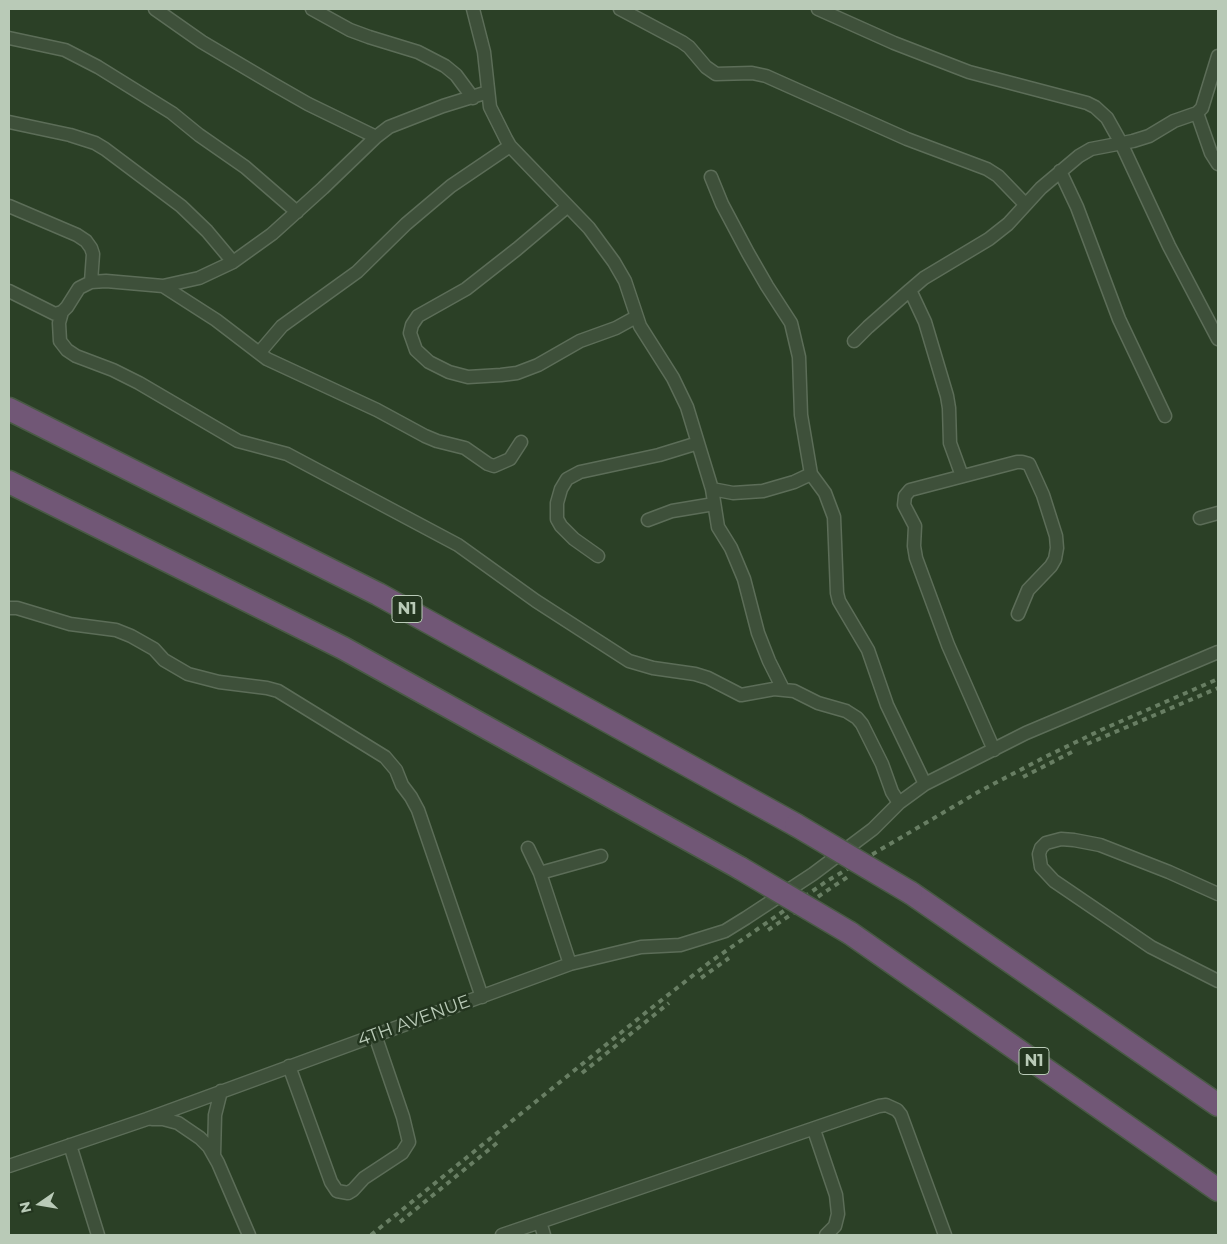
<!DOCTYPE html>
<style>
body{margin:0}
#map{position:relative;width:1227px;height:1244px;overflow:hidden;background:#2b4026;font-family:Montserrat,sans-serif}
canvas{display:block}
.frame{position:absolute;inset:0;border:10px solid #b9cab7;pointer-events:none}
.north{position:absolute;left:15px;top:1179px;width:50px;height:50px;-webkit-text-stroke:4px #23351f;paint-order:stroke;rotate:257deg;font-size:14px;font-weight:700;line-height:20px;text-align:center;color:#b9cab7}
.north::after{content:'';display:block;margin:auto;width:18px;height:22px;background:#b9cab7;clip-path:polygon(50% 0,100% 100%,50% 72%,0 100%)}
</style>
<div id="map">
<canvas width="1227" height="1244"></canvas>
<div class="frame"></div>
<div class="north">N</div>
</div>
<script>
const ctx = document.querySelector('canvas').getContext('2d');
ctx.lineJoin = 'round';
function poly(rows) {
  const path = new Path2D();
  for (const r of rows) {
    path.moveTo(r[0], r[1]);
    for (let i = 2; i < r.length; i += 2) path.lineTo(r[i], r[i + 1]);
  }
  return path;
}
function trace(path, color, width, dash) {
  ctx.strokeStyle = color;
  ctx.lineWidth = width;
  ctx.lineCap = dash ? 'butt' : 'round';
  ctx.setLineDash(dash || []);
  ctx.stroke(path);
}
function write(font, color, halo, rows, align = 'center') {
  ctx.font = font + ' Montserrat,sans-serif';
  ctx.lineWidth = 5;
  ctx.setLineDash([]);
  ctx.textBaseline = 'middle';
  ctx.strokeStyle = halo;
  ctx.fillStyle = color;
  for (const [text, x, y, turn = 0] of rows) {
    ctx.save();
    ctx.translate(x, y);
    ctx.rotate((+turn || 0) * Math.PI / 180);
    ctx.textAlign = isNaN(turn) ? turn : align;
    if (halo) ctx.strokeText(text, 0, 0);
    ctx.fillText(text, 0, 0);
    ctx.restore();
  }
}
const minor = poly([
 [155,9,202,42,273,84,308,104,376,137],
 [312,9,350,30,369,37,418,52,445,66,456,75,473,98],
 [473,9,484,52,490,107,506,139,510,146,589,228,614,262,625,281,640,326,673,378,687,407,712,489,718,527,731,548,744,579,758,633,769,661,783,689],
 [620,9,682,42,689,47,706,67,716,74,752,73,766,76,907,139,987,169,998,176,1025,204],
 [818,9,894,43,969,72,1087,103,1095,107,1107,118,1121,143,1169,246,1218,339],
 [9,38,65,50,98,67,172,113,199,135,245,167,297,212],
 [1197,113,1211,153,1218,164],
 [9,122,70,135,95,143,105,149,181,206,207,231,233,262],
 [1060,171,1077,207,1119,319,1165,416],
 [711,177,722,204,748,253,767,286,791,323,799,357,801,415,811,474,794,482,763,491,733,493,712,489],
 [9,206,77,235,86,241,91,248,93,254,91,282],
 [568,206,517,249,466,289,418,316,412,325,410,333,416,350,429,362,449,372,468,377,501,375,517,373,538,365,580,341,616,328,636,317],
 [163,286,216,320,267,359,377,410,425,436,437,441,465,448,488,464,494,466,510,459,521,442],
 [9,291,55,314,62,312,67,307,79,288,91,282,106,281,163,286,199,278,233,262,272,234,323,188,376,137,389,127,443,106,488,92],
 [62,312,59,323,60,341,67,350,76,356,113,370,139,383,238,441,287,454,458,545,536,601,629,661,653,668,695,674,708,678,741,695,774,689,794,691,818,703,846,711,857,718,862,724,882,764,892,792,899,803],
 [854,341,868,327,910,290],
 [259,353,282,326,357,272,406,224,451,186,510,146],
 [811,474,825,493,834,517,837,593,839,601,868,650,887,705,925,784],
 [962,476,950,443,949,408,947,396,925,322,910,290,924,278,989,239,1008,224,1041,188,1079,156,1091,149,1133,141,1149,136,1174,121,1197,113,1202,108,1218,56],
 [1200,518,1218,513],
 [648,520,672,511,714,504],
 [598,556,574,539,561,526,557,519,557,503,561,489,567,479,580,472,659,455,698,443],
 [9,608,17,608,70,624,116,630,131,636,154,649,164,660,188,674,219,682,267,688,278,691,385,757,396,770,402,785,411,797,418,810,482,997],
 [994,750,948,645,916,558,914,546,915,526,904,505,905,496,910,490,1017,462,1022,462,1029,464,1043,495,1056,536,1057,548,1055,559,1051,566,1028,590,1018,614],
 [528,848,540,873,570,964],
 [540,873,601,856],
 [1218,894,1169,872,1100,845,1074,840,1061,839,1046,843,1041,848,1039,854,1041,867,1054,881,1151,947,1218,981],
 [289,1066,331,1182,337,1191,348,1193,353,1190,364,1178,402,1153,409,1142,403,1117,375,1035],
 [152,1119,163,1119,178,1123,200,1138,209,1147,218,1163,249,1235],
 [814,1130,836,1195,838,1214,835,1226,826,1235],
 [70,1145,98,1235],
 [214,1155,215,1115,221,1091],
 [9,1166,147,1119,570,964,641,947,680,945,725,931,746,918,813,874,873,829,899,803,925,784,1026,733,1218,652],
 [540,1222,544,1235],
 [502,1235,879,1106,886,1105,897,1110,901,1115,945,1235]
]);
const motorway = poly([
 [9,409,378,594,796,825],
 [9,482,343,648,740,868],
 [911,893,1218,1105],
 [850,933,1218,1190]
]);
const rail = poly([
 [1087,744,1218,688],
 [1023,777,1072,752],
 [768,930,849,876],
 [701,978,729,958],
 [582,1073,669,1003],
 [400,1222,497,1143],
 [371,1235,649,1010,710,962,827,881,980,791,1045,757,1101,730,1218,679]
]);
const motorwayBridge = poly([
 [796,825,911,893],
 [740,868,850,933]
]);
const shields = [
 [407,609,30],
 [1034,1061,30]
];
const shieldNames = [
 ["N1",407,609],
 ["N1",1034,1061]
];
const streetNames = [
 ["4TH AVENUE",414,1021,-20]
];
trace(minor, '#5c6d58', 15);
trace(motorway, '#495a45', 25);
trace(minor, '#3e503a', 12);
trace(motorway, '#715776', 22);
trace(rail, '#687e63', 4, [5, 5]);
trace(motorwayBridge, '#495a45', 25, []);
trace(motorwayBridge, '#715776', 22);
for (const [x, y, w] of shields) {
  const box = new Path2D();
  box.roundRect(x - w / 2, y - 13.5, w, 27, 4);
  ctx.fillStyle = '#23351f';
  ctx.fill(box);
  trace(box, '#b9cab7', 1);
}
write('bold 16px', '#b9cab7', null, shieldNames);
write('18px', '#b9cab7', '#23351f', streetNames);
</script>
